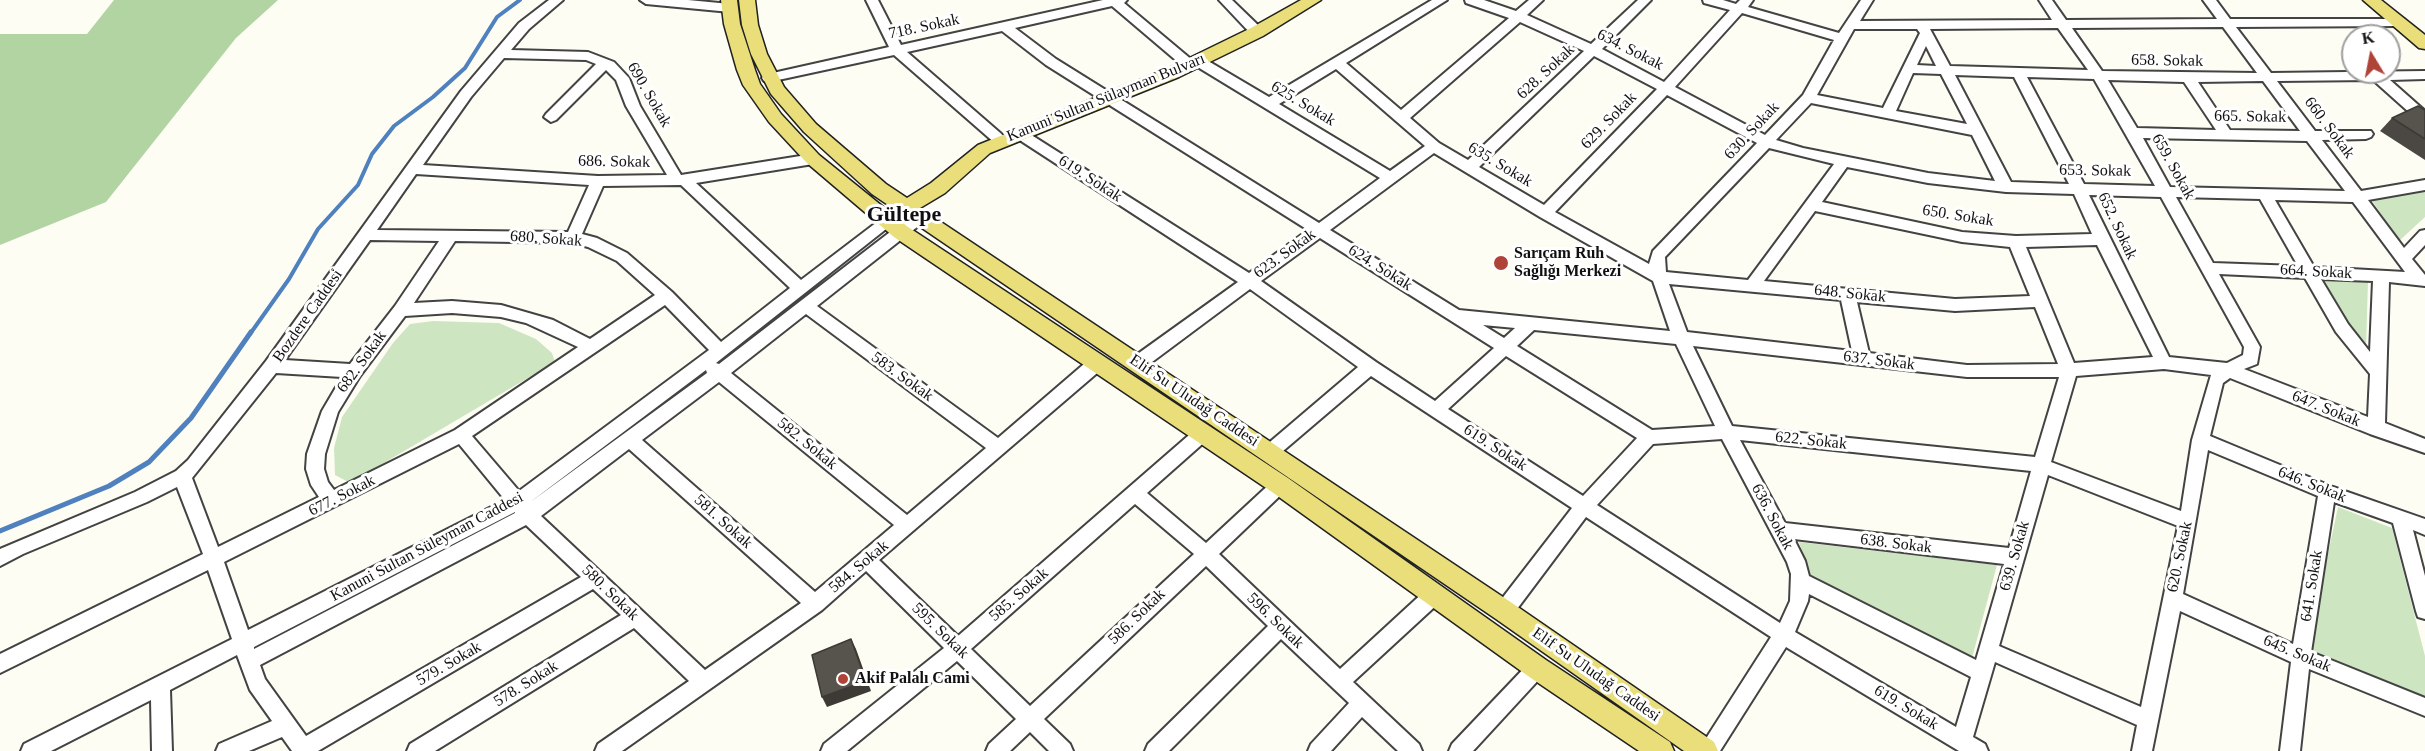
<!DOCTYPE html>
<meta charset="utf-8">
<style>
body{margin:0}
#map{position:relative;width:2425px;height:751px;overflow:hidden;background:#fefdf4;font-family:"Times New Roman",serif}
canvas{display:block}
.north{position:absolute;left:2341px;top:24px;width:60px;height:60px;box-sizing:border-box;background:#fff;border:2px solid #9f9f9f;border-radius:50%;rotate:350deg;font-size:16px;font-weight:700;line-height:24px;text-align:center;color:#101010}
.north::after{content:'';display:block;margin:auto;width:21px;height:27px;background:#b04338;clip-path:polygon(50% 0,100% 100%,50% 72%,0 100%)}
</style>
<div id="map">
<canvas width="2425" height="751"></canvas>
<div class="north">K</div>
</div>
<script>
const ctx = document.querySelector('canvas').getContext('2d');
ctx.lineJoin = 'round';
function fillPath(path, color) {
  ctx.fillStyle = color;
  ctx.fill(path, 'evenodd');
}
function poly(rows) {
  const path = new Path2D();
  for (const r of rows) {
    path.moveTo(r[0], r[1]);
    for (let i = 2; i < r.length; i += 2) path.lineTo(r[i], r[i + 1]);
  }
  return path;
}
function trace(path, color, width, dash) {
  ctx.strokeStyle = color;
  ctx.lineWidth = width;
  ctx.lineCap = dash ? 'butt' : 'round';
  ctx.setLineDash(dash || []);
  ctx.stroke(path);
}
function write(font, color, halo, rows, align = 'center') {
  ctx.font = font + ' "Times New Roman",serif';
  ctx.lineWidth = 6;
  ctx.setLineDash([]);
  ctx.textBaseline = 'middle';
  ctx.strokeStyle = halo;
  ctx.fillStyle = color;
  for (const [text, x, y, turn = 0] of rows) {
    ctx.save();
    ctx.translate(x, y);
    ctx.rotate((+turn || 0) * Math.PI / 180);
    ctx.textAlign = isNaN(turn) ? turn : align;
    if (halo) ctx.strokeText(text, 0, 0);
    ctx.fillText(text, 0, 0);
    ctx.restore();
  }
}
const green = poly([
 [2425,189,2425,217,2399,241,2371,199],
 [2322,278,2368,281,2366,349,2349,327],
 [433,321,499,323,536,339,552,353,555,362,350,483,335,475,334,448,342,417,393,343,410,324],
 [2338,507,2392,528,2425,656,2425,698,2307,652],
 [1799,542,1997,565,1972,658,1811,578]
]);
const forest = poly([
 [114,0,278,0,236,38,106,202,0,245,0,34,87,34]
]);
const streamFar1 = poly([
 [250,334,289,279,318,229,358,185,372,154,394,126,433,97,465,68,497,17,520,0]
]);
const stream = poly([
 [0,531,109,486,149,462,191,418,251,332]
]);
const minor = poly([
 [549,0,563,0,529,29,511,50,588,52,614,62,629,78,640,106,681,175,813,154,818,156,820,159,818,162,813,164,696,183,801,280,902,203,907,202,914,207,716,363,719,364,916,212,921,211,928,216,926,220,817,306,998,438,1091,358,1097,357,1103,358,1105,363,1103,368,879,560,958,636,1196,429,1202,427,1208,429,1211,434,1208,439,1147,493,1206,543,1274,480,1280,478,1286,480,1289,485,1286,490,1219,554,1340,669,1427,589,1434,587,1441,589,1443,595,1441,601,1353,682,1419,744,1422,751,1398,751,1362,717,1331,751,1308,751,1311,744,1349,703,1281,639,1169,751,1145,751,1148,744,1268,626,1206,566,1044,719,1070,744,1073,751,1049,751,1030,732,1010,751,986,751,989,744,1016,719,957,661,847,751,821,751,824,744,944,648,866,571,822,610,622,751,595,751,598,744,689,681,634,628,435,751,407,751,410,744,621,615,593,589,318,751,292,751,282,737,249,751,216,751,219,744,272,721,250,690,237,655,170,690,172,751,152,751,151,700,51,751,21,751,24,744,232,639,208,570,0,673,0,654,203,554,177,487,147,502,23,554,0,566,0,549,135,492,176,471,188,460,266,361,461,91,519,23,549,0],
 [504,58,586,60,596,64,546,114,544,117,551,122,556,120,606,70,616,80,626,106,667,175,598,176,423,165,471,97,504,58],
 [416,174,589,185,568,232,377,230,416,174],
 [681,185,790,288,721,342,672,292,627,253,597,238,582,234,603,186,681,185],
 [370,240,439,241,395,306,350,364,285,360,370,240],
 [455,241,573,243,588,247,617,261,655,295,590,339,553,320,501,305,452,301,414,303,455,241],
 [665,305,709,350,519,491,472,436,665,305],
 [452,313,501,317,526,323,578,347,455,430,334,490,328,482,324,469,325,454,338,412,360,376,405,316,452,313],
 [806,314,986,448,907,515,731,373,806,314],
 [706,370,707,373,529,503,706,370],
 [276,373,342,377,322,411,307,454,306,469,311,485,319,497,218,547,192,478,276,373],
 [719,382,894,525,815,592,642,440,719,382],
 [459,444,505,500,248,630,224,562,459,444],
 [629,449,801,603,705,670,541,516,629,449],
 [1135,504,1194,554,1030,706,971,649,1135,504],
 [515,512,515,513,254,649,254,647,515,512],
 [526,525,581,577,306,736,265,679,260,665,526,525],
 [640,0,688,0,730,4,736,8,730,12,646,4,640,0],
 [866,0,878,0,901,45,1103,0,1127,0,1124,3,1192,60,1198,57,1203,58,1269,97,1432,0,1447,0,1346,63,1401,110,1509,18,1466,3,1465,0,1484,0,1516,11,1529,0,1543,0,1527,15,1591,44,1638,0,1651,0,1602,49,1664,82,1730,10,1704,3,1703,0,1723,0,1736,4,1740,0,1753,0,1748,7,1839,33,1861,0,1873,0,1860,21,2052,20,2039,0,2052,0,2066,20,2217,19,2203,0,2216,0,2230,19,2404,19,2406,22,2399,26,2236,27,2271,73,2425,71,2425,79,2390,80,2425,111,2425,124,2420,122,2373,80,2277,81,2315,131,2371,131,2373,134,2371,137,2366,139,2322,140,2361,191,2425,180,2425,190,2368,200,2404,248,2420,231,2425,230,2425,245,2412,259,2425,275,2425,286,2389,282,2385,423,2425,439,2425,453,2370,434,2230,378,2223,383,2210,436,2333,487,2425,519,2425,535,2413,530,2425,576,2425,619,2418,617,2416,611,2393,523,2334,502,2311,652,2425,698,2425,716,2309,669,2300,751,2280,751,2291,662,2180,611,2152,751,2132,751,2137,725,1995,662,1973,737,1985,744,1988,751,1959,751,1786,647,1720,751,1698,751,1771,637,1586,517,1511,617,1504,619,1497,617,1495,611,1497,605,1572,508,1371,376,1276,457,1270,459,1264,457,1261,452,1264,447,1358,367,1250,289,1144,368,1138,369,1132,368,1130,363,1132,358,1238,282,1015,137,1013,134,1015,131,1025,131,1249,273,1308,230,1046,65,1002,31,907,52,1006,138,1008,141,1006,144,1001,146,996,144,894,55,769,82,764,81,762,78,764,75,889,47,866,0],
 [1112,6,1185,68,1190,69,1196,66,1380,178,1319,223,1056,59,1015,28,1112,6],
 [1742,13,1834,40,1803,95,1765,135,1675,87,1742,13],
 [1520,22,1584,51,1468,160,1439,143,1410,118,1520,22],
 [2223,27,2257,73,2102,71,2072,28,2223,27],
 [2058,28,2088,70,1950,66,1930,29,2058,28],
 [1854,29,1917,29,1920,33,1883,108,1817,95,1854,29],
 [1926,46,1936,66,1917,65,1926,46],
 [1594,56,1657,89,1544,205,1479,167,1594,56],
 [1336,69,1396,121,1425,146,1390,171,1279,104,1336,69],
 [1913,73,1941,74,1967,124,1896,111,1913,73],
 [1955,75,2014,77,2069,184,2011,182,1955,75],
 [2027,77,2094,79,2155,186,2084,184,2027,77],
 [2108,80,2184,82,2216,130,2137,128,2108,80],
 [2263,81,2300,131,2230,130,2198,82,2263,81],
 [1667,95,1757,143,1653,251,1649,264,1555,212,1667,95],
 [1811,103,1972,135,1995,181,1928,173,1803,148,1776,140,1811,103],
 [2143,138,2307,141,2345,191,2170,187,2143,138],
 [1769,148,1834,164,1748,280,1666,272,1665,257,1769,148],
 [1434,153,1540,217,1653,281,1670,331,1459,310,1330,230,1434,153],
 [1847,167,1928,183,2006,192,2074,194,2092,234,2016,236,1962,232,1822,202,1847,167],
 [2089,195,2161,197,2244,347,2243,355,2227,363,2169,357,2089,195],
 [2176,197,2260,199,2298,266,2213,263,2176,197],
 [2275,200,2353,202,2405,272,2314,267,2275,200],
 [1815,211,1962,242,2010,247,2030,296,1955,299,1764,281,1815,211],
 [1320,238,1494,348,1435,401,1376,362,1261,281,1320,238],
 [2097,245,2153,357,2074,363,2026,247,2097,245],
 [2219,274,2305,278,2336,332,2370,374,2368,417,2244,369,2257,364,2260,347,2219,274],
 [2321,279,2373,281,2370,352,2348,324,2321,279],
 [1669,284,1841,300,1852,351,1687,332,1669,284],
 [1857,302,1955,311,2035,307,2058,364,1967,365,1869,353,1857,302],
 [1483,325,1515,328,1504,338,1483,325],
 [1534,330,1676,344,1715,426,1652,430,1517,346,1534,330],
 [1693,346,1967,377,2059,377,2035,457,1732,426,1693,346],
 [1506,356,1637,438,1583,496,1448,409,1506,356],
 [2164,369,2211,375,2192,440,2181,511,2051,462,2076,376,2164,369],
 [1722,439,1787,562,1791,574,1790,601,1780,623,1597,505,1653,444,1722,439],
 [1740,440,2031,471,2009,548,1785,523,1740,440],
 [2208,450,2318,496,2293,644,2183,594,2208,450],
 [2048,475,2178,526,2141,707,1999,646,2048,475],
 [1794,539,2004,564,1976,660,1809,576,1805,561,1794,539],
 [1809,594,1971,677,1956,727,1795,632,1808,601,1809,594],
 [1219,0,1232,0,1262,29,1264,32,1262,35,1252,35,1219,0],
 [1537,659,1544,662,1547,668,1544,674,1473,751,1449,751,1452,744,1530,662,1537,659]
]);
const major = poly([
 [721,0,737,0,740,24,755,70,760,84,781,114,819,155,908,227,1288,478,1546,660,1670,742,1674,751,1639,751,1528,676,1272,492,894,237,807,163,769,122,743,85,737,70,724,24,721,0],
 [739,0,755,0,758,25,767,54,784,87,816,124,886,184,907,198,931,183,978,145,1167,69,1251,28,1301,0,1321,0,1263,36,1179,77,990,153,945,193,920,208,1512,603,1714,742,1718,751,1684,751,1496,619,872,194,804,132,771,94,751,54,742,25,739,0],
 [2363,0,2381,0,2425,35,2425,49,2419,48,2363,0]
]);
const wall = poly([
 [2425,110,2425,160,2380,131,2392,118]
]);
const shadedWall = poly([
 [851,639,856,649,871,691,827,707,822,697]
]);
const building = poly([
 [2418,106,2425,110,2425,139,2392,118,2418,106],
 [851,639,866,681,822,697,812,655,851,639]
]);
const markers = [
 [1501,263,8,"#b04338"],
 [843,679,6,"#b04338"]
];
const streetNames = [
 ["718. Sokak",924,27,-12],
 ["634. Sokak",1630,50,27],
 ["658. Sokak",2167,61,1],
 ["628. Sokak",1546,72,-43],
 ["690. Sokak",649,95,60],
 ["Kanuni Sultan Sülayman Bulvarı",1106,98,-22],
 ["625. Sokak",1303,104,31],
 ["665. Sokak",2250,117,1],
 ["629. Sokak",1609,121,-46],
 ["660. Sokak",2329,128,53],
 ["630. Sokak",1752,131,-47],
 ["686. Sokak",614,162,1],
 ["635. Sokak",1500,165,31],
 ["659. Sokak",2173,167,61],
 ["653. Sokak",2095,171,1],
 ["619. Sokak",1090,179,33],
 ["650. Sokak",1958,216,9],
 ["652. Sokak",2117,226,65],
 ["680. Sokak",546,239,4],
 ["623. Sokak",1285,254,-36],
 ["624. Sokak",1380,268,32],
 ["664. Sokak",2316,272,3],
 ["648. Sokak",1850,294,6],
 ["Bozdere Caddesi",308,316,-55],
 ["637. Sokak",1879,361,7],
 ["682. Sokak",362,362,-54],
 ["583. Sokak",902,377,36],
 ["Elif Su Uludağ Caddesi",1194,401,34],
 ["647. Sokak",2326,409,22],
 ["622. Sokak",1811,441,6],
 ["582. Sokak",807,444,39],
 ["619. Sokak",1495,448,33],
 ["646. Sokak",2312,485,22],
 ["677. Sokak",342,496,-27],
 ["636. Sokak",1772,517,62],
 ["581. Sokak",723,522,42],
 ["638. Sokak",1896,544,7],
 ["Kanuni Sultan Süleyman Caddesi",427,547,-28],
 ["639. Sokak",2015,556,-74],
 ["620. Sokak",2180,557,-78],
 ["584. Sokak",859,567,-40],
 ["641. Sokak",2312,586,-81],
 ["580. Sokak",610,593,44],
 ["585. Sokak",1019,595,-41],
 ["586. Sokak",1137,617,-44],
 ["596. Sokak",1275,621,44],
 ["595. Sokak",940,631,44],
 ["645. Sokak",2297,654,23],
 ["579. Sokak",449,664,-30],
 ["Elif Su Uludağ Caddesi",1596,675,35],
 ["578. Sokak",526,684,-32],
 ["619. Sokak",1906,708,31]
];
const poiNames = [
 ["Sarıçam Ruh",1514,254],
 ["Sağlığı Merkezi",1514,272],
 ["Akif Palalı Cami",855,679]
];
const districtNames = [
 ["Gültepe",904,215]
];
fillPath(green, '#cee5c1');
fillPath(forest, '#b1d4a2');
trace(streamFar1, '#4e81be', 4);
trace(stream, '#4e81be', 5);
trace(minor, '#434343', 4);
trace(major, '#212121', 3);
fillPath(minor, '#fff');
fillPath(major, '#e9de79');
fillPath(wall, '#4b4742');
fillPath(shadedWall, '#3d3a36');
fillPath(building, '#57534d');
trace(building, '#3d3a36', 1.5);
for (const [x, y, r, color] of markers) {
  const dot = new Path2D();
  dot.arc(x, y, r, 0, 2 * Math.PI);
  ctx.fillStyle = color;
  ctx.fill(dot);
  trace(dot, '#fff', 2);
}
write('16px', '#101010', '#fff', streetNames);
write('bold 16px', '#101010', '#fff', poiNames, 'left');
write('bold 22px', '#101010', '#fff', districtNames);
</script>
